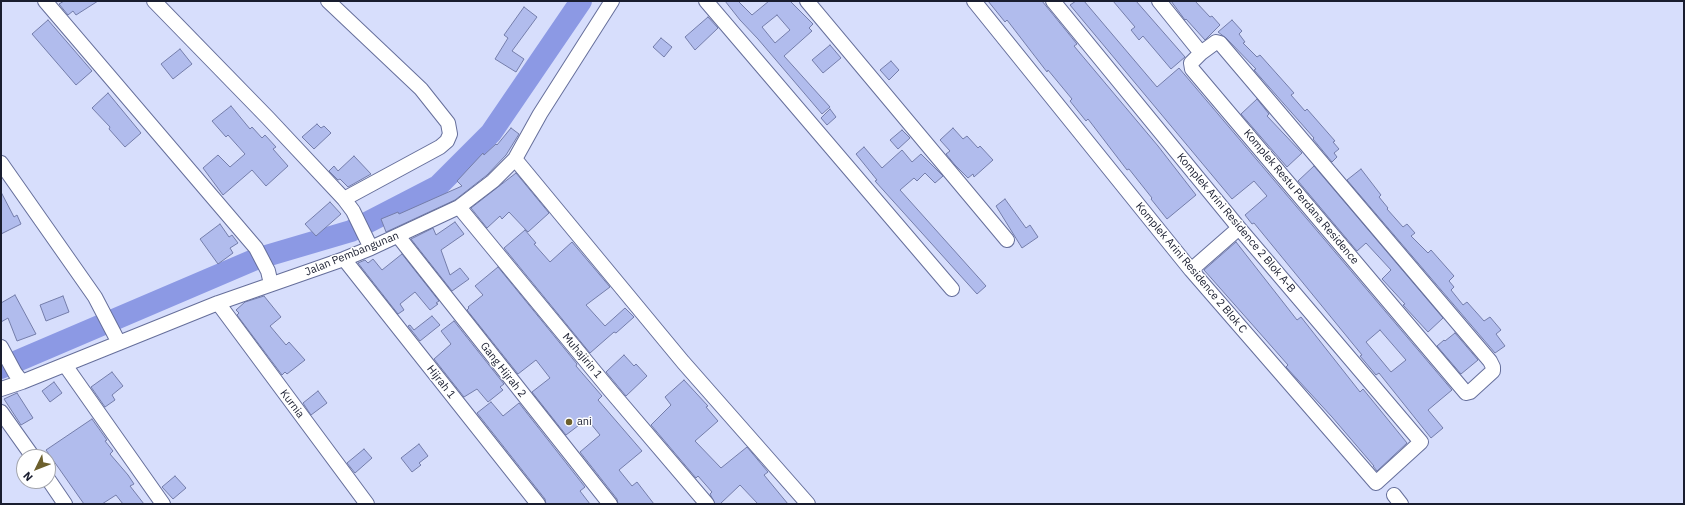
<!DOCTYPE html>
<style>
body{margin:0}
#map{position:relative;width:1685px;height:505px;overflow:hidden;background:#d7defc;font-family:"IBM Plex Sans",sans-serif}
canvas{display:block}
.frame{position:absolute;inset:0;border:2px solid #191d2f;pointer-events:none}
.north{position:absolute;left:16px;top:449px;width:40px;height:40px;box-sizing:border-box;background:#fff;border:1px solid #a3a5ac;border-radius:50%;rotate:227deg;font-size:11px;font-weight:700;line-height:16px;text-align:center;color:#191d2f}
.north::after{content:'';display:block;margin:auto;width:14px;height:18px;background:#6d602d;clip-path:polygon(50% 0,100% 100%,50% 72%,0 100%)}
</style>
<div id="map">
<canvas width="1685" height="505"></canvas>
<div class="frame"></div>
<div class="north">N</div>
</div>
<script>
const ctx = document.querySelector('canvas').getContext('2d');
ctx.lineJoin = 'round';
function poly(rows) {
  const path = new Path2D();
  for (const r of rows) {
    path.moveTo(r[0], r[1]);
    for (let i = 2; i < r.length; i += 2) path.lineTo(r[i], r[i + 1]);
  }
  return path;
}
function trace(path, color, width, dash) {
  ctx.strokeStyle = color;
  ctx.lineWidth = width;
  ctx.lineCap = dash ? 'butt' : 'round';
  ctx.setLineDash(dash || []);
  ctx.stroke(path);
}
function fillPath(path, color) {
  ctx.fillStyle = color;
  ctx.fill(path, 'evenodd');
}
function write(font, color, halo, rows, align = 'center') {
  ctx.font = font + ' "IBM Plex Sans",sans-serif';
  ctx.lineWidth = 3;
  ctx.setLineDash([]);
  ctx.textBaseline = 'middle';
  ctx.strokeStyle = halo;
  ctx.fillStyle = color;
  for (const [text, x, y, turn = 0] of rows) {
    ctx.save();
    ctx.translate(x, y);
    ctx.rotate((+turn || 0) * Math.PI / 180);
    ctx.textAlign = isNaN(turn) ? turn : align;
    if (halo) ctx.strokeText(text, 0, 0);
    ctx.fillText(text, 0, 0);
    ctx.restore();
  }
}
const river = poly([
 [1,368,256,259,351,231,438,186,491,133,581,1]
]);
const building = poly([
 [64,1,98,1,76,15,73,11,68,15,59,4,64,1],
 [725,1,738,1,752,15,769,1,790,1,813,24,809,28,812,31,784,56,830,107,822,114,758,39,740,20,725,1],
 [777,15,790,30,775,43,762,27,777,15],
 [988,1,1042,1,1077,44,1074,46,1158,146,1196,195,1167,219,1151,199,1152,198,1129,169,1127,170,1088,119,1086,121,1070,101,1072,99,1048,70,1047,72,1007,20,1005,22,988,1],
 [1076,1,1084,1,1157,87,1179,68,1452,390,1428,410,1443,428,1431,438,1379,373,1376,375,1360,356,1362,355,1254,223,1252,224,1245,215,1267,196,1254,181,1232,199,1070,5,1076,1],
 [1380,330,1406,360,1391,372,1366,342,1380,330],
 [1113,1,1136,1,1185,57,1171,69,1143,36,1139,40,1131,30,1135,27,1113,1],
 [1171,1,1195,1,1210,17,1212,16,1220,25,1205,40,1186,19,1185,20,1171,1],
 [524,7,537,17,512,51,524,59,516,72,495,59,508,38,504,35,524,7],
 [708,17,718,28,695,50,685,37,708,17],
 [48,20,92,71,76,85,32,34,48,20],
 [1232,20,1242,31,1239,34,1245,42,1243,43,1257,57,1260,55,1294,93,1291,95,1305,111,1307,109,1335,141,1333,142,1339,149,1334,153,1337,157,1332,162,1313,139,1314,138,1254,70,1256,69,1226,38,1218,32,1232,20],
 [661,38,672,47,664,57,653,47,661,38],
 [830,45,841,58,823,73,812,60,830,45],
 [180,49,192,64,173,79,161,64,180,49],
 [891,61,899,70,889,80,880,70,891,61],
 [108,93,141,133,125,147,109,129,110,127,92,108,108,93],
 [1257,99,1269,114,1267,116,1302,153,1287,167,1241,114,1257,99],
 [231,106,250,129,252,127,262,138,265,135,276,147,273,149,288,166,266,186,252,170,223,195,203,168,218,155,230,167,245,154,228,135,226,137,212,121,231,106],
 [830,109,836,117,827,125,821,118,830,109],
 [317,124,321,128,324,126,331,133,314,149,302,137,317,124],
 [511,128,519,134,506,155,487,175,455,200,386,232,381,219,398,212,399,214,462,186,457,181,483,153,484,155,496,144,497,145,511,128],
 [953,128,963,139,967,136,978,148,980,146,993,160,974,177,973,174,968,178,955,165,946,154,950,151,940,140,953,128],
 [902,130,910,138,898,149,890,140,902,130],
 [864,147,882,168,902,150,912,162,921,154,943,176,935,183,925,173,917,181,914,178,900,190,986,286,977,294,875,181,877,180,856,154,864,147],
 [354,156,371,174,348,187,340,179,338,180,329,171,334,166,338,171,354,156],
 [1314,166,1443,318,1428,332,1403,305,1405,304,1382,279,1391,270,1366,243,1357,251,1298,181,1314,166],
 [1361,169,1381,195,1379,197,1388,208,1387,209,1403,227,1407,224,1415,233,1411,236,1428,253,1431,250,1454,276,1449,281,1454,287,1451,290,1463,305,1467,302,1484,321,1490,317,1501,330,1496,334,1505,346,1495,353,1347,180,1361,169],
 [516,173,549,213,528,232,509,212,502,219,500,216,487,228,471,208,516,173],
 [1,192,14,217,17,215,21,224,1,234,1,192],
 [1005,199,1026,228,1030,225,1038,237,1022,248,996,206,1005,199],
 [330,202,341,214,316,236,305,224,330,202],
 [455,222,464,234,441,250,450,275,460,268,469,279,452,291,411,239,433,228,436,235,455,222],
 [220,224,229,237,232,235,238,243,230,248,233,253,218,264,200,239,220,224],
 [525,230,536,243,534,244,550,262,572,242,610,287,586,305,605,326,625,308,634,317,616,333,614,332,590,353,504,248,525,230],
 [1236,242,1297,320,1301,317,1360,392,1363,389,1407,443,1377,471,1373,466,1374,466,1332,417,1286,367,1288,365,1204,270,1236,242],
 [402,254,439,301,436,303,438,304,430,310,415,292,400,304,404,310,398,314,358,263,365,260,368,263,373,259,382,270,402,254],
 [498,267,577,364,576,366,602,396,598,400,642,451,619,470,632,486,637,482,654,504,618,504,617,499,580,452,600,435,587,419,566,435,532,392,550,378,536,360,518,374,467,310,469,308,468,307,483,295,475,286,498,267],
 [15,295,36,334,17,341,8,318,1,322,1,303,15,295],
 [63,296,69,312,46,321,40,305,63,296],
 [264,296,281,317,270,326,286,345,289,342,305,360,287,374,285,372,282,375,237,315,239,313,236,310,245,302,264,296],
 [432,316,440,325,420,341,408,326,410,325,414,330,432,316],
 [454,321,504,384,500,387,503,390,488,402,477,389,464,397,434,359,451,344,441,331,454,321],
 [1455,333,1478,360,1461,374,1437,346,1444,340,1445,341,1455,333],
 [624,355,634,366,636,364,647,376,626,396,606,372,624,355],
 [112,372,123,386,112,395,115,400,105,407,91,387,112,372],
 [684,380,708,406,706,407,718,421,695,441,721,468,747,447,768,472,764,475,788,504,758,504,740,485,720,504,715,504,710,494,712,492,698,476,696,478,651,425,671,405,665,397,684,380],
 [54,382,62,393,50,402,42,391,54,382],
 [318,391,327,403,311,415,303,403,318,391],
 [17,393,33,418,21,425,4,399,17,393],
 [491,402,503,416,519,403,585,487,580,491,590,504,546,504,545,499,477,413,491,402],
 [92,419,107,440,105,441,113,451,110,454,128,475,134,484,130,486,144,504,123,504,116,495,102,504,84,504,46,450,92,419],
 [419,444,428,456,419,463,421,465,412,472,401,458,419,444],
 [364,449,372,458,355,473,347,463,364,449],
 [175,476,186,488,173,499,162,487,175,476]
]);
const minor = poly([
 [45,1,256,248,268,271,271,284],
 [154,1,268,118,344,199,353,211,371,248],
 [328,1,421,89,448,123,450,134,447,141,440,147,344,199],
 [706,1,952,289],
 [807,1,1007,240],
 [974,1,1191,270,1376,483,1421,442,1239,228,1053,1],
 [1159,1,1201,53,1191,63,1192,69,1466,393,1470,392,1493,371,1493,367,1490,361,1220,43,1216,42,1201,53],
 [515,159,683,362,808,504],
 [1,163,95,297,119,343],
 [459,207,609,389,707,504],
 [398,236,610,504],
 [344,259,538,504],
 [1191,270,1239,228],
 [218,303,367,504],
 [1,347,15,373,22,382],
 [65,365,163,504],
 [1,389,22,382,218,303,344,259,371,248,459,207,493,181,515,159,540,114,612,1],
 [1,412,33,457],
 [48,479,65,504],
 [1394,495,1401,504]
]);
const markers = [
 [569,422,4,"#6d602d"]
];
const streetNames = [
 ["Komplek Restu Perdana Residence",1301,197,50],
 ["Komplek Arini Residence 2 Blok A-B",1236,223,50],
 ["Jalan Pembangunan",352,254,-22],
 ["Komplek Arini Residence 2 Blok C",1191,268,50],
 ["Muhajirin 1",582,356,50],
 ["Gang Hijrah 2",503,370,52],
 ["Hijrah 1",441,382,52],
 ["Kurnia",292,404,53]
];
const poiNames = [
 ["ani",577,422]
];
trace(river, '#8c99e4', 22);
fillPath(building, '#b1bced');
trace(building, '#747daa', 1);
trace(minor, '#666f9b', 16);
trace(minor, '#fff', 14);
for (const [x, y, r, color] of markers) {
  const dot = new Path2D();
  dot.arc(x, y, r, 0, 2 * Math.PI);
  ctx.fillStyle = color;
  ctx.fill(dot);
  trace(dot, '#fff', 1.5);
}
write('11px', '#191d2f', '#fff', streetNames);
write('11px', '#191d2f', '#fff', poiNames, 'left');
</script>
